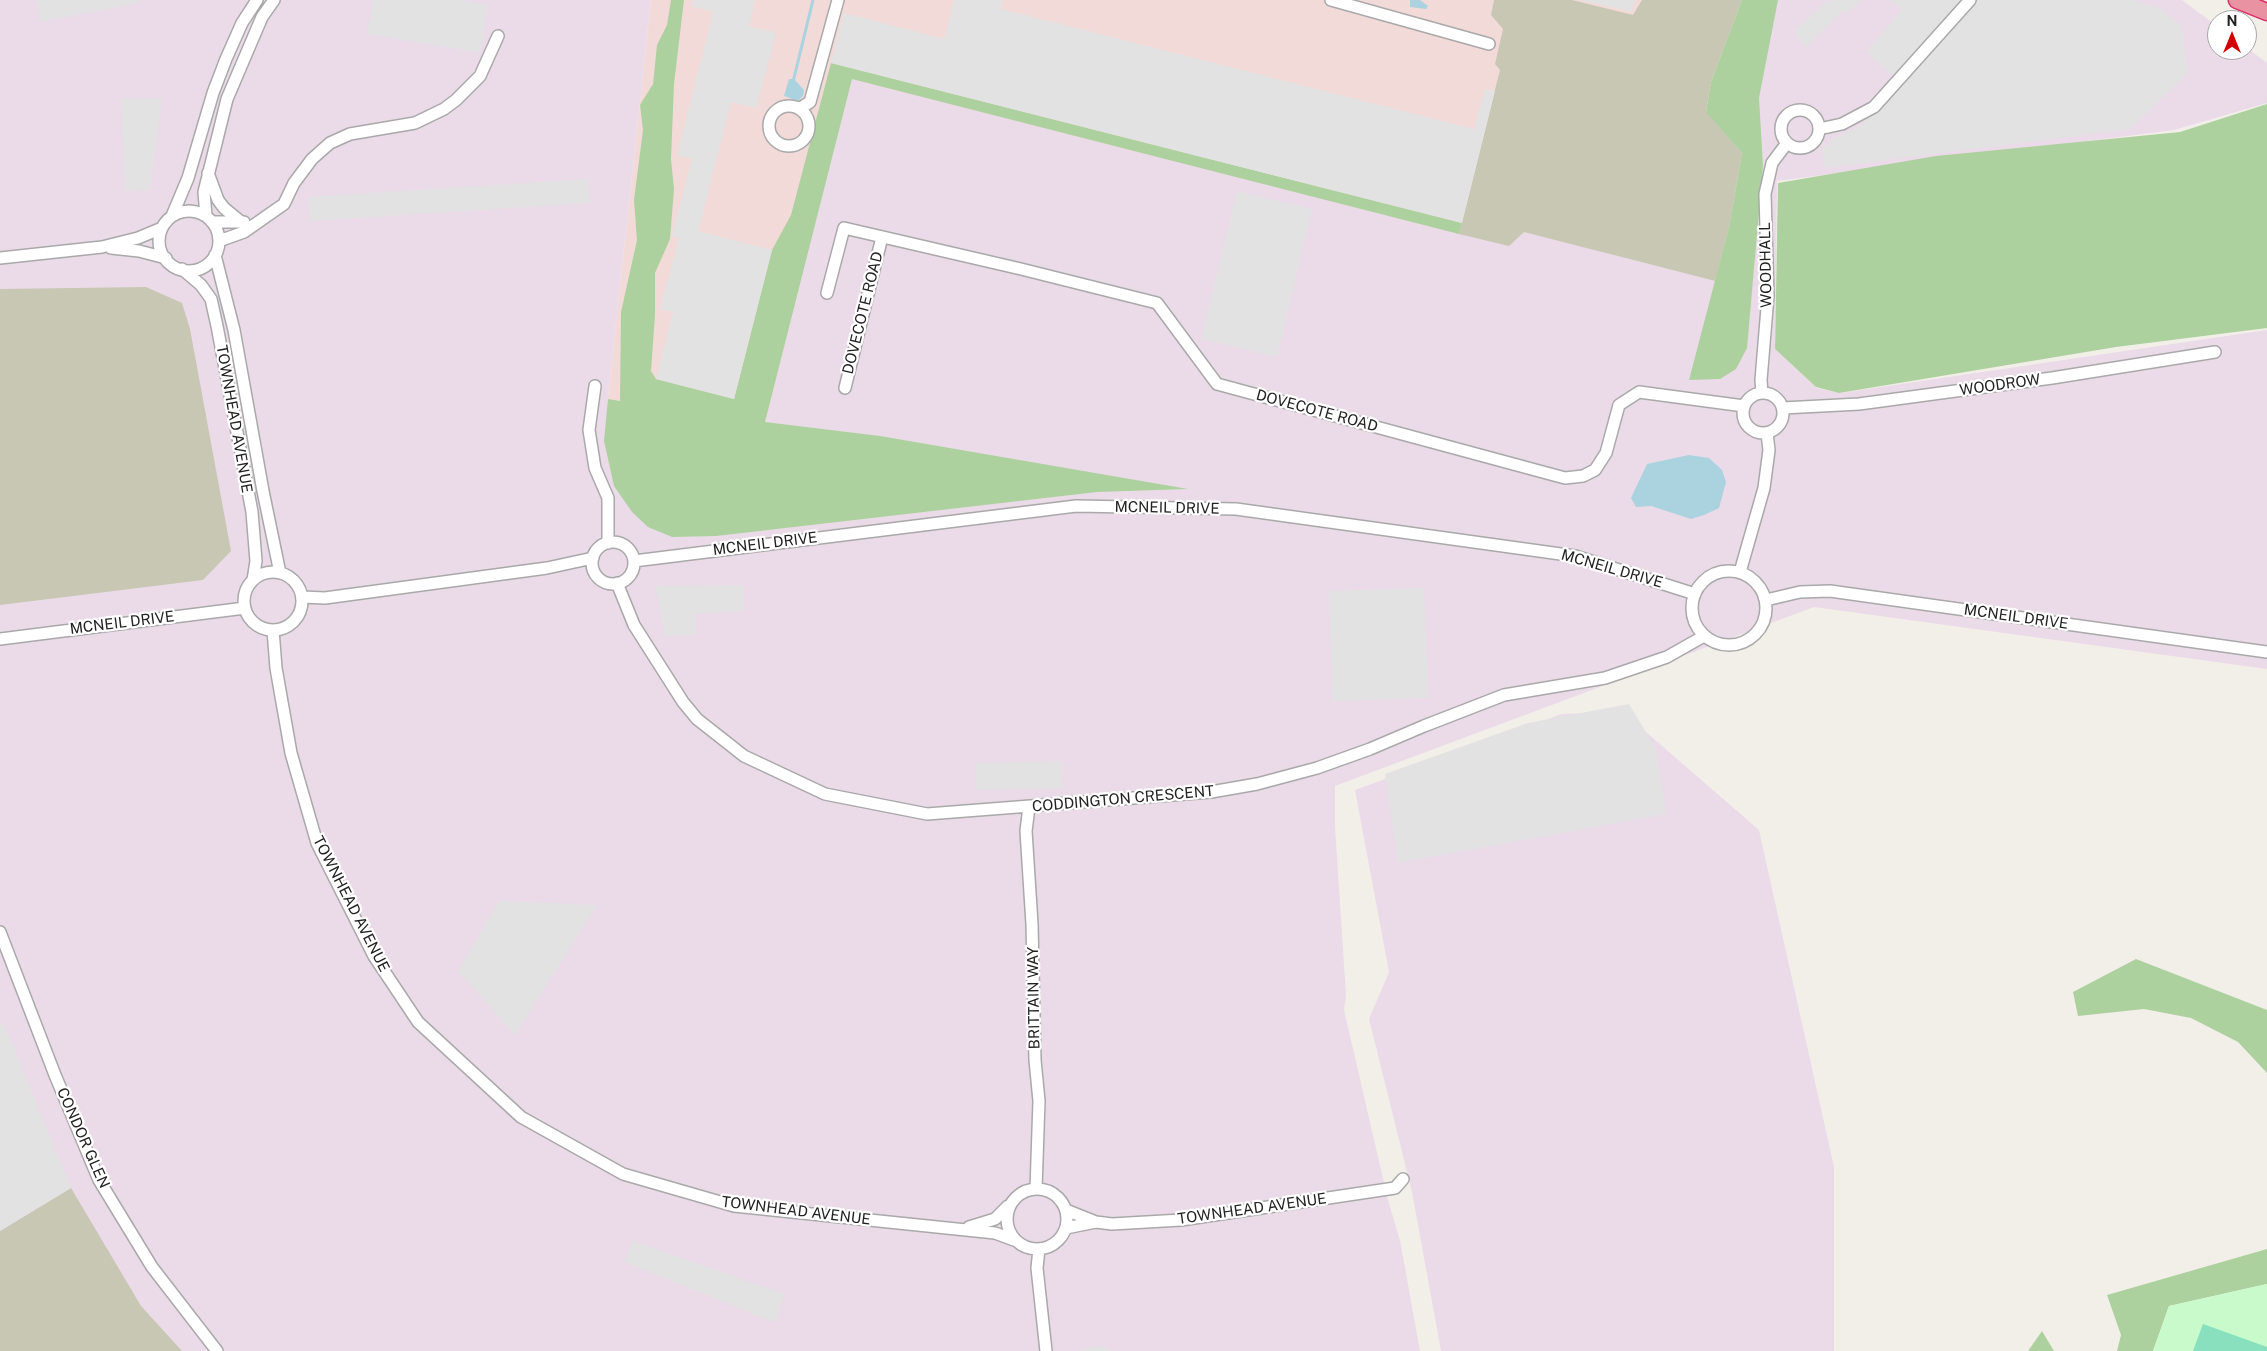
<!DOCTYPE html>
<style>
body{margin:0}
#map{position:relative;width:2267px;height:1351px;overflow:hidden;background:#f2efe9;font-family:"Public Sans",sans-serif}
canvas{display:block}
.north{position:absolute;left:2207px;top:10px;width:50px;height:50px;box-sizing:border-box;background:#fff;border:1px solid #a7a7a7;border-radius:50%;rotate:0deg;font-size:14px;font-weight:700;line-height:20px;text-align:center;color:#222}
.north::after{content:'';display:block;margin:auto;width:18px;height:22px;background:#d40000;clip-path:polygon(50% 0,100% 100%,50% 72%,0 100%)}
</style>
<div id="map">
<canvas width="2267" height="1351"></canvas>
<div class="north">N</div>
</div>
<script>
const ctx = document.querySelector('canvas').getContext('2d');
ctx.lineJoin = 'round';
function fillPath(path, color) {
  ctx.fillStyle = color;
  ctx.fill(path, 'evenodd');
}
function poly(rows) {
  const path = new Path2D();
  for (const r of rows) {
    if (r.length === 3) {
      path.moveTo(r[0] + r[2], r[1]);
      path.arc(r[0], r[1], r[2], 0, 2 * Math.PI);
      continue;
    }
    path.moveTo(r[0], r[1]);
    for (let i = 2; i < r.length; i += 2) path.lineTo(r[i], r[i + 1]);
  }
  return path;
}
function trace(path, color, width, dash) {
  ctx.strokeStyle = color;
  ctx.lineWidth = width;
  ctx.lineCap = dash ? 'butt' : 'round';
  ctx.setLineDash(dash || []);
  ctx.stroke(path);
}
function write(font, color, halo, rows, align = 'center') {
  ctx.font = font + ' "Public Sans",sans-serif';
  ctx.lineWidth = 4.5;
  ctx.setLineDash([]);
  ctx.textBaseline = 'middle';
  ctx.strokeStyle = halo;
  ctx.fillStyle = color;
  for (const [text, x, y, turn = 0] of rows) {
    ctx.save();
    ctx.translate(x, y);
    ctx.rotate((+turn || 0) * Math.PI / 180);
    ctx.textAlign = isNaN(turn) ? turn : align;
    if (halo) ctx.strokeText(text, 0, 0);
    ctx.fillText(text, 0, 0);
    ctx.restore();
  }
}
const commercial = poly([
 [651,0,1742,0,1711,82,1729,227,765,422,607,406]
]);
const industrial = poly([
 [0,0,651,0,607,406,765,422,851,79,1508,246,1524,232,1715,281,1742,0,2182,0,2217,26,2217,50,2247,50,2247,48,2267,63,2267,103,2174,130,1777,181,1775,349,1817,388,1840,393,2267,330,2267,669,1814,607,1335,786,1335,826,1346,996,1344,1010,1388,1200,1400,1240,1420,1351,0,1351],
 [1623,712,1759,830,1834,1167,1834,1351,1441,1351,1412,1192,1369,1019,1389,972,1355,790,1562,714]
]);
const construction = poly([
 [1494,0,1572,0,1633,15,1642,0,1742,0,1711,82,1706,111,1742,153,1729,227,1715,281,1524,232,1509,246,1459,234,1500,70,1495,64,1503,29,1491,15],
 [146,287,182,303,190,329,231,551,203,580,0,605,0,289],
 [71,1188,141,1306,182,1351,0,1351,0,1231]
]);
const forest = poly([
 [671,0,684,0,674,84,671,159,674,189,670,239,655,273,655,315,651,371,656,379,734,399,772,250,791,215,831,63,1462,223,1459,234,852,79,765,422,880,436,1188,489,1097,492,716,536,672,537,648,527,632,512,614,486,604,441,608,399,620,401,621,312,637,240,634,200,643,130,640,105,653,84,657,45,667,25],
 [1742,0,1778,0,1759,98,1763,166,1747,348,1736,369,1720,379,1689,380,1729,227,1742,153,1706,112,1711,82],
 [2267,104,2267,328,2116,347,1839,393,1816,387,1775,349,1778,183,1936,156,2180,132],
 [2136,959,2267,1010,2267,1073,2238,1042,2191,1018,2144,1009,2078,1016,2073,992],
 [2267,1249,2267,1284,2169,1306,2153,1351,2117,1351,2121,1335,2107,1295],
 [2042,1331,2054,1351,2028,1351]
]);
const park = poly([
 [2267,1284,2267,1351,2153,1351,2169,1306]
]);
const pitch = poly([
 [2203,1324,2267,1347,2267,1351,2193,1351]
]);
const parking = poly([
 [36,0,138,0,138,3,41,22],
 [373,0,462,0,488,5,480,53,367,34],
 [693,0,755,0,749,26,776,33,756,108,731,102,698,231,772,250,734,399,656,379,673,312,660,309,679,238,672,236,692,159,677,155,713,12,692,6],
 [954,0,1003,0,1001,9,1474,129,1485,89,1495,91,1462,223,831,63,844,13,944,39],
 [1580,0,1635,0,1632,12],
 [1828,0,1862,0,1846,14,1844,10,1805,48,1794,31],
 [1890,0,2132,0,2162,9,2182,27,2188,73,2130,129,1825,168,1822,149,1833,139,1861,126,1900,83,1866,51,1902,10],
 [162,98,150,190,125,191,121,99],
 [588,179,590,203,310,221,308,197],
 [1237,191,1312,209,1277,357,1201,339],
 [743,585,744,611,696,614,696,635,665,636,655,586],
 [1424,588,1428,698,1332,701,1329,591],
 [1629,704,1656,749,1666,814,1398,863,1385,774,1528,723],
 [1062,761,1063,788,976,790,976,763],
 [499,901,597,905,515,1035,458,971],
 [4,1024,71,1188,0,1231,0,1025],
 [633,1241,784,1294,776,1323,624,1262],
 [1096,1346,1107,1347,1110,1351,1079,1351]
]);
const water = poly([
 [1410,0,1420,0,1428,6,1426,9,1410,7],
 [789,79,794,79,804,90,803,96,798,101,784,96],
 [1689,455,1709,458,1722,470,1726,482,1719,508,1704,515,1691,519,1651,506,1636,507,1631,498,1647,464]
]);
const stream = poly([
 [793,82,813,0]
]);
const minor = poly([
 [1331,0,1489,44],
 [789,126,20],
 [799,109,810,102,838,0],
 [1800,129,19],
 [1819,129,1842,124,1874,107,1970,0],
 [208,173,218,200,224,208,241,222],
 [189,241,30],
 [172,216,188,178,213,93,226,59,242,23,257,0],
 [206,216,204,192,227,99,262,17,274,0],
 [213,222,244,222],
 [219,241,244,232,284,204,294,183,312,159,330,143,350,134,415,123,444,109,456,100,480,76,498,36],
 [111,248,139,251,166,258],
 [215,255,234,330,263,491,280,573],
 [0,258,102,247,138,238,162,228],
 [182,269,201,285,211,299,217,326,252,512,256,561,253,580],
 [827,293,844,228,1021,269,1157,303,1217,384,1565,478,1583,476,1595,470,1606,453,1619,405,1639,392,1744,406],
 [595,386,589,430,595,468,608,498,608,543],
 [845,388,882,237],
 [1762,393,1761,380,1768,296,1765,194,1772,163,1787,143],
 [1763,413,20],
 [1783,408,1859,404,2052,378,2215,352],
 [613,563,21],
 [634,561,1076,506,1236,509,1575,556,1695,594],
 [1729,608,37],
 [1740,572,1764,488,1769,450,1767,433],
 [273,601,29],
 [617,583,634,625,683,702,697,719,744,756,825,794,927,814,1211,792,1257,784,1317,768,1370,749,1424,726,1504,695,1605,678,1667,657,1704,636],
 [302,597,325,598,547,568,593,558],
 [1766,600,1800,592,1830,591,2267,652],
 [273,630,276,668,291,753,317,843,374,956,418,1022,521,1117,623,1174,734,1206,995,1233,1014,1240],
 [0,639,245,608],
 [1029,807,1026,831,1032,924,1035,1060,1039,1101,1036,1189],
 [0,932,55,1075,99,1180,152,1267,217,1351],
 [1037,1219,30],
 [1066,1210,1096,1222,1112,1224,1181,1220,1395,1188,1403,1179],
 [969,1227,995,1219,1008,1206],
 [1066,1228,1096,1222],
 [1039,1249,1037,1268,1046,1351]
]);
const highway = poly([
 [2237,0,2267,12]
]);
const streetNames = [
 ["WOODHALL",1766,265,-91],
 ["DOVECOTE ROAD",863,313,-76],
 ["WOODROW",2000,385,-8],
 ["DOVECOTE ROAD",1317,411,15],
 ["TOWNHEAD AVENUE",234,419,80],
 ["MCNEIL DRIVE",1167,508,1],
 ["MCNEIL DRIVE",765,544,-7],
 ["MCNEIL DRIVE",1612,569,16],
 ["MCNEIL DRIVE",2016,617,8],
 ["MCNEIL DRIVE",122,623,-7],
 ["CODDINGTON CRESCENT",1123,799,-5],
 ["TOWNHEAD AVENUE",351,904,63],
 ["BRITTAIN WAY",1034,998,-91],
 ["CONDOR GLEN",83,1138,66],
 ["TOWNHEAD AVENUE",1252,1209,-8],
 ["TOWNHEAD AVENUE",796,1211,7]
];
fillPath(commercial, '#f2dad9');
fillPath(industrial, '#ebdbe8');
fillPath(construction, '#c7c7b4');
fillPath(forest, '#add19e');
fillPath(park, '#c8facc');
fillPath(pitch, '#88e0be');
fillPath(parking, '#e2e2e2');
fillPath(water, '#aad3df');
trace(stream, '#aad3df', 3);
trace(minor, '#a9a9a9', 14);
trace(highway, '#dc2a67', 19);
trace(minor, '#fff', 11);
trace(highway, '#e892a2', 16);
write('15px', '#222', '#fff', streetNames);
</script>
